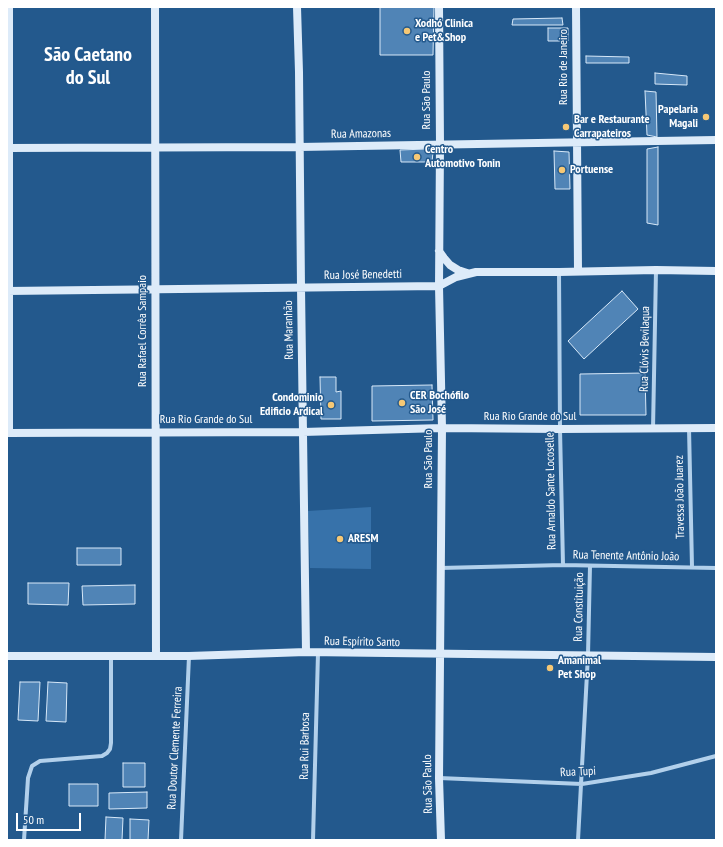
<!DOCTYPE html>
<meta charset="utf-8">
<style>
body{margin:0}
#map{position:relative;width:723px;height:847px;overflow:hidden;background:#23598d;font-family:"PT Sans Narrow",sans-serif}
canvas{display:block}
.frame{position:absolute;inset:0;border:8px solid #fff;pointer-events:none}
.scale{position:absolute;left:16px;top:813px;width:65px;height:18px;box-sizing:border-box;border:2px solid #fff;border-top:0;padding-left:5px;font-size:12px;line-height:14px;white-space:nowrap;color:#fff;-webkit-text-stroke:3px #23598d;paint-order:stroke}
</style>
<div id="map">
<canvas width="723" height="847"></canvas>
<div class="frame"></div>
<div class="scale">50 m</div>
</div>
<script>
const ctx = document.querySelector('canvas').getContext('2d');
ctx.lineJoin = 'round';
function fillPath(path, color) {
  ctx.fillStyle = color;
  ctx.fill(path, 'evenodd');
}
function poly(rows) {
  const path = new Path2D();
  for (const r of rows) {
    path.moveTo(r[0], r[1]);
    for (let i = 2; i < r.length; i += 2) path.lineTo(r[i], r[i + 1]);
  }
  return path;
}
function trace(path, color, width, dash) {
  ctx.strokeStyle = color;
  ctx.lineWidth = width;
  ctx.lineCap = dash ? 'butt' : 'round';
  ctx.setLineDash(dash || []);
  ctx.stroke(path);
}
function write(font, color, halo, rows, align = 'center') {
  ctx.font = font + ' "PT Sans Narrow",sans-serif';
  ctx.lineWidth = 3;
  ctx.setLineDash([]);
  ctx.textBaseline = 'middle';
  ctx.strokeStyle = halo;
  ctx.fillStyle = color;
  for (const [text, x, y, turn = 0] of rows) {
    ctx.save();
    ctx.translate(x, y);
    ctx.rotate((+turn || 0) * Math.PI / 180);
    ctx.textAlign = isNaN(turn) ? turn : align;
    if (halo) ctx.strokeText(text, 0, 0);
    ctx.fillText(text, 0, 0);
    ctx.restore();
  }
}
const green = poly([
 [371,507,371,569,310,568,308,511]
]);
const building = poly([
 [380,7,434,7,433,55,380,55,380,7],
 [562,18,563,25,512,25,513,19,562,18],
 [548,28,568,28,568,41,548,41,548,28],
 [586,56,629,57,629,63,586,63,586,56],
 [655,73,687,76,687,85,655,84,655,73],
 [645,91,656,92,657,137,647,135,645,91],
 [658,147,658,225,647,223,647,149,658,147],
 [426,149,433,152,432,162,401,162,400,150,426,149],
 [554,151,569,152,570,189,555,189,554,151],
 [622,291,638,309,584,359,568,341,622,291],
 [645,373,646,415,580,415,580,374,645,373],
 [320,377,336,377,336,392,341,391,341,419,321,419,320,377],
 [432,385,433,420,372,421,372,386,432,385],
 [77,548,121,548,121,565,77,565,77,548],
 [28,583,69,583,68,605,28,604,28,583],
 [135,585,135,604,83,605,82,586,135,585],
 [20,682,40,682,38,721,18,720,20,682],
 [48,682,67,683,66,722,46,721,48,682],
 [123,763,145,763,145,787,123,787,123,763],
 [69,784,98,784,98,806,69,806,69,784],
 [147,792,147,808,109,809,109,793,147,792],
 [106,817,123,818,122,840,105,840,106,817],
 [130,819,149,820,148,840,130,840,130,819]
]);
const street = poly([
 [559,272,560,429,563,565],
 [689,428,692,567],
 [653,429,656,270],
 [440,568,563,565,716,568],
 [439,778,582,784,651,773,716,756],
 [24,840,28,778,32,766,40,761,102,756,107,753,110,749,111,743,111,656],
 [181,840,189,656],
 [313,840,318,653],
 [578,840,588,655,590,566]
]);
const secondary = poly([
 [155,7,156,656],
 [297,7,299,72,301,288,306,652],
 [439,7,440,145,439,286,442,428,439,778,441,840],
 [576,7,578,271],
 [7,148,299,147,716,140],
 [439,251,444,258,450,265,458,270,467,273],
 [7,291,439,286,456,277,476,272,559,272,656,270,716,271],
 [7,433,303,432,442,428,560,429,716,428],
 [9,433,9,7],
 [7,656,189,656,306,652,716,657]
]);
const markers = [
 [407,31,4,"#f6c875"],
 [706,117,4,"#f6c875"],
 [566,127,4,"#f6c875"],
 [417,157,4,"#f6c875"],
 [562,170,4,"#f6c875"],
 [402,403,4,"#f6c875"],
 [331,405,4,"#f6c875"],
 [340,539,4,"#f6c875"],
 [550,668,4,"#f6c875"]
];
const poiNames = [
 ["Xodhó Clinica",415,24],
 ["e Pet&Shop",415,38],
 ["Papelaria",698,110,"right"],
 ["Magali",698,124,"right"],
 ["Bar e Restaurante",574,120],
 ["Carrapateiros",574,134],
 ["Centro",425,150],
 ["Automotivo Tonin",425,164],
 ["Portuense",570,170],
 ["CER Bochófilo",410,396],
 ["São José",410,410],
 ["Condominio",323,398,"right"],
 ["Edificio Ardical",323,412,"right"],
 ["ARESM",348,539],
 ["Amanimal",558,661],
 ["Pet Shop",558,675]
];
const streetNames = [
 ["Rua Rio de Janeiro",564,67,-90],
 ["Rua São Paulo",427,100,-90],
 ["Rua Amazonas",361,134,-1],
 ["Rua José Benedetti",363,275,-1],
 ["Rua Maranhão",289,330,-91],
 ["Rua Rafael Corrêa Sampaio",143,331,-90],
 ["Rua Clóvis Bevilaqua",645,349,-89],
 ["Rua Rio Grande do Sul",530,417],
 ["Rua Rio Grande do Sul",206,420],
 ["Rua São Paulo",429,459,-90],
 ["Rua Arnaldo Sante Locoselle",551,491,-91],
 ["Travessa João Juarez",680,497,-91],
 ["Rua Tenente Antônio João",626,556,1],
 ["Rua Constituição",579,607,-89],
 ["Rua Espírito Santo",362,642,1],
 ["Rua Rui Barbosa",305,746,-89],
 ["Rua Doutor Clemente Ferreira",175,748,-87],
 ["Rua Tupi",578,772,-3],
 ["Rua São Paulo",428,784,-91]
];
const townNames = [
 ["São Caetano",88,55],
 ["do Sul",88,78]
];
fillPath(green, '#3772aa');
fillPath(building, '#5084b6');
trace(building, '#d7e8f8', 1);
trace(street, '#b2d0eb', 4);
trace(secondary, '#ddebf9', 8);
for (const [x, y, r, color] of markers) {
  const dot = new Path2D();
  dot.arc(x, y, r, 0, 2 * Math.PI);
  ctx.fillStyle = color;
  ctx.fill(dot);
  trace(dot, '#23598d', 1.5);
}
write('bold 12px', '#fff', '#23598d', poiNames, 'left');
write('12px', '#fff', '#23598d', streetNames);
write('bold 20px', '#fff', '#23598d', townNames);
</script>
